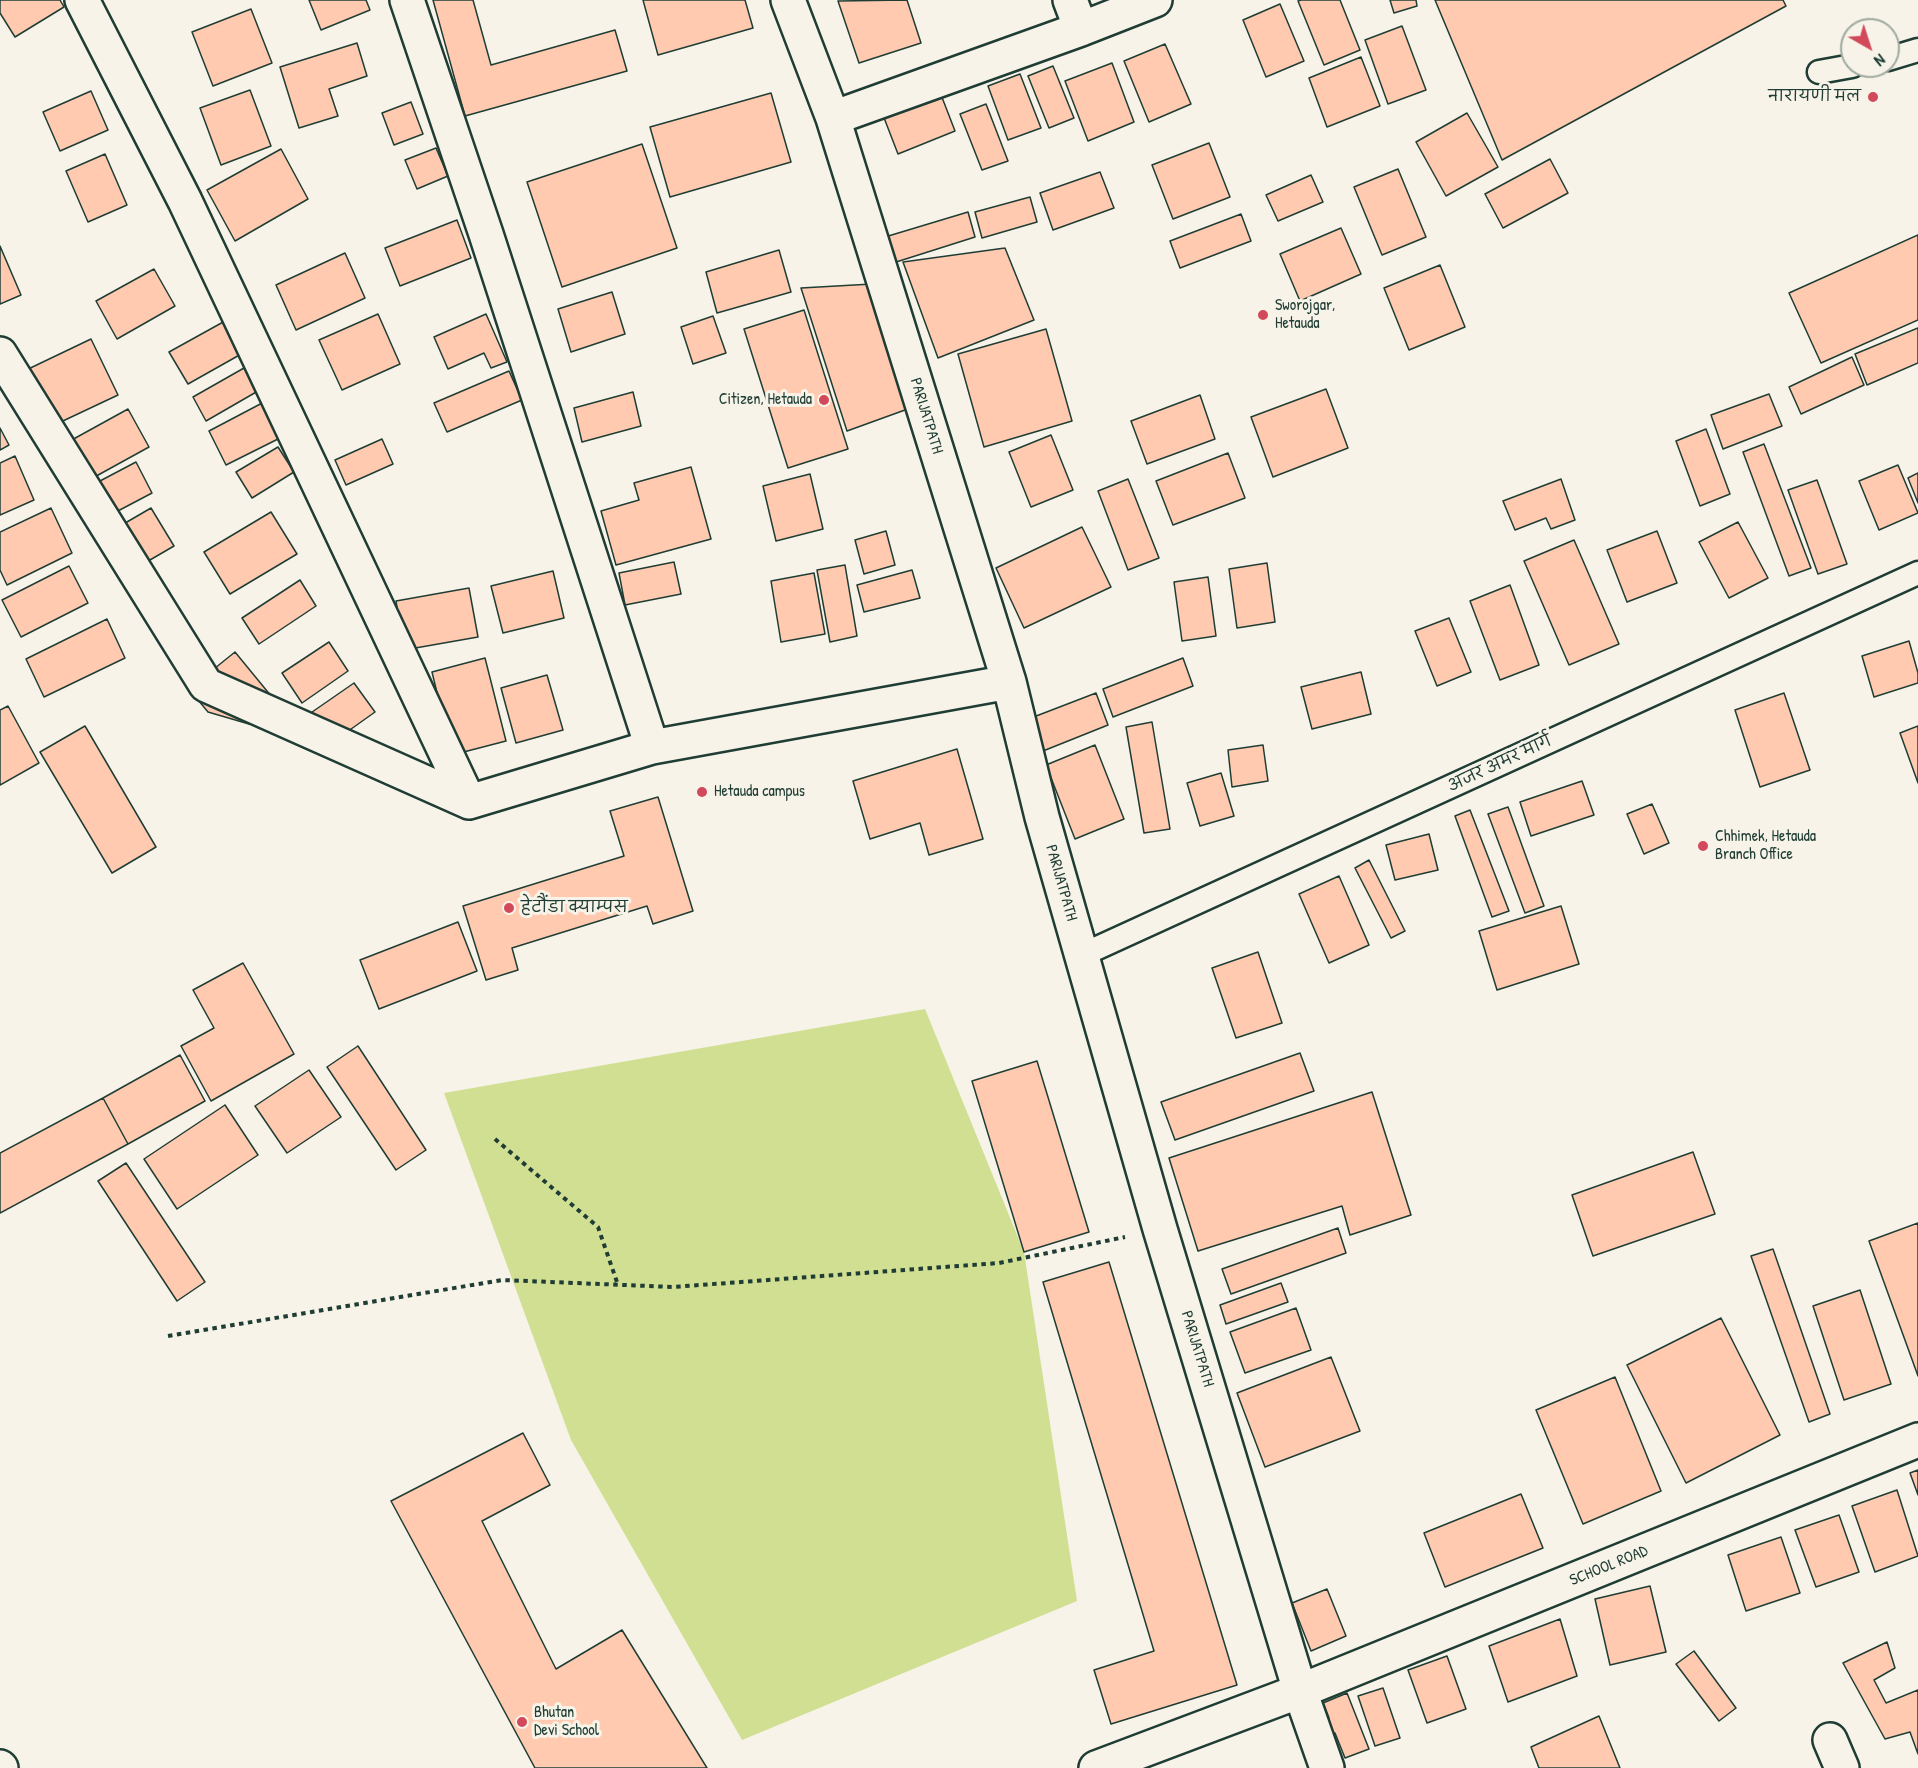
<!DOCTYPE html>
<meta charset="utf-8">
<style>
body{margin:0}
#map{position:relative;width:1918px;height:1768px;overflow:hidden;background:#f7f3e8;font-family:"Patrick Hand",sans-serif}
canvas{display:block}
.north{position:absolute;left:1840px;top:18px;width:60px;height:60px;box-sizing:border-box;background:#f7f3e8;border:2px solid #a1aaa0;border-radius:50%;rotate:141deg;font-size:16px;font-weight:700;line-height:24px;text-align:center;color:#1f3d34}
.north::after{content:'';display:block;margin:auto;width:21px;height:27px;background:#d1495b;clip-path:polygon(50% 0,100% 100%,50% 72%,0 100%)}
</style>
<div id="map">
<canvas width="1918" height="1768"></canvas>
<div class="north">N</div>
</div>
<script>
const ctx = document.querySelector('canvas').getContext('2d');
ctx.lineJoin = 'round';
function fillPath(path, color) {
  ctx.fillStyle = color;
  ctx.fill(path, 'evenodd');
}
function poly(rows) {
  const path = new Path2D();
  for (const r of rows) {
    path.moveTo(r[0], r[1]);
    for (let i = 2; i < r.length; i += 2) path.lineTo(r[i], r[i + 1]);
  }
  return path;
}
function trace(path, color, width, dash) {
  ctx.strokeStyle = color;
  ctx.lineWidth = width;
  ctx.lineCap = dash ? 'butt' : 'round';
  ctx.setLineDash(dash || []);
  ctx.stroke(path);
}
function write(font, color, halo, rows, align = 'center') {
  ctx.font = font + ' "Patrick Hand","Playpen Sans Deva",sans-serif';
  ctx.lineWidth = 6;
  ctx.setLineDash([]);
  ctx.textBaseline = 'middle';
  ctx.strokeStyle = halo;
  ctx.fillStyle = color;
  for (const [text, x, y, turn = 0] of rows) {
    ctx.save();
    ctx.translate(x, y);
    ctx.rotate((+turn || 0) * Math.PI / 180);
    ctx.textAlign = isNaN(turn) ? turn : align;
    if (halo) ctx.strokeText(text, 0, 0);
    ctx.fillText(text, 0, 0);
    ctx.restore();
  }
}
const green = poly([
 [925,1009,1024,1252,1077,1601,742,1740,571,1440,444,1093]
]);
const building = poly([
 [0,0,60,0,64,7,15,37,0,13,0,0],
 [309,0,366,0,370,10,321,30,309,0],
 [433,0,473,0,491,65,615,30,627,71,465,116,433,0],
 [643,0,745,0,753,28,658,55,643,0],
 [907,0,921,43,859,63,838,1,907,0],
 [1301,0,1340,0,1360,50,1324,65,1298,1,1301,0],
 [1390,0,1416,0,1417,6,1394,13,1390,0],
 [1435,0,1783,0,1786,6,1502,160,1435,0],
 [1280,4,1304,61,1266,77,1243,20,1280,4],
 [251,9,272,63,213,86,192,32,251,9],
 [1402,26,1426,90,1388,104,1365,40,1402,26],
 [357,43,367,76,329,89,338,116,299,128,280,67,357,43],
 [1165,44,1191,104,1149,122,1124,61,1165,44],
 [1361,57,1380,106,1327,127,1309,78,1361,57],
 [1112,63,1134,122,1088,141,1065,81,1112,63],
 [1053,66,1074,118,1049,128,1028,76,1053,66],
 [1020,74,1041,128,1008,140,988,86,1020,74],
 [938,87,955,131,898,154,881,110,938,87],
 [250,90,271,146,221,165,200,108,250,90],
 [91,91,108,130,60,151,43,112,91,91],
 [771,93,791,162,670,197,650,127,771,93],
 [411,102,423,134,394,145,382,113,411,102],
 [986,104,1008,161,982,170,960,114,986,104],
 [1467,113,1498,167,1446,196,1416,142,1467,113],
 [1209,143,1230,197,1173,219,1152,165,1209,143],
 [642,144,677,248,562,287,527,182,642,144],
 [436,148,448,176,417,189,405,160,436,148],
 [281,149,308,199,235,241,207,190,281,149],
 [105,154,127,205,88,222,66,171,105,154],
 [1550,159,1568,193,1503,228,1485,194,1550,159],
 [1398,169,1426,237,1382,255,1354,187,1398,169],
 [1100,172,1114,208,1053,230,1040,193,1100,172],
 [1311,175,1323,202,1278,221,1266,195,1311,175],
 [1030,197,1037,222,982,238,975,212,1030,197],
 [968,212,975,237,893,263,885,237,968,212],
 [1241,214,1251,241,1180,268,1170,241,1241,214],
 [457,220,471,258,400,286,385,248,457,220],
 [1341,228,1361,274,1300,301,1280,254,1341,228],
 [1918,235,1918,320,1821,363,1789,293,1918,235],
 [0,246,21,295,0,304,0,246],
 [1005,248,1034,320,938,358,903,262,1005,248],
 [779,250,791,292,717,313,706,272,779,250],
 [345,253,365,298,296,330,276,285,345,253],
 [1440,265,1465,327,1409,350,1384,288,1440,265],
 [154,269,175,306,117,339,96,301,154,269],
 [872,284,916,406,847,431,801,288,872,284],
 [612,292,625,334,571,352,558,309,612,292],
 [804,310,848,449,788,468,744,329,804,310],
 [378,314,400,364,342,390,319,340,378,314],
 [486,314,507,362,491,368,484,353,448,369,434,337,486,314],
 [713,316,726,353,693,364,681,327,713,316],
 [225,321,243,353,188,384,169,352,225,321],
 [1918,328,1918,363,1867,385,1855,354,1918,328],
 [1046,329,1072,421,984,447,958,354,1046,329],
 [91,339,118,395,48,428,22,372,91,339],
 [1852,357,1864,385,1801,414,1789,387,1852,357],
 [244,368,258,391,206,421,193,397,244,368],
 [509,371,522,400,447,432,434,403,509,371],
 [1326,389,1348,448,1273,477,1251,417,1326,389],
 [633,392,641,426,582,442,574,408,633,392],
 [1769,394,1782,426,1723,449,1711,415,1769,394],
 [1200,395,1215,439,1147,464,1131,421,1200,395],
 [266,401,284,436,226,465,209,431,266,401],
 [128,409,149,447,80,485,59,447,128,409],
 [0,428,9,445,0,450,0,428],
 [1706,429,1730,494,1700,506,1676,441,1706,429],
 [1051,435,1073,490,1031,507,1009,452,1051,435],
 [382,439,393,464,346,485,335,460,382,439],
 [1764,444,1811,568,1789,576,1743,452,1764,444],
 [278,447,294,472,252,498,236,472,278,447],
 [1228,453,1245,498,1173,525,1156,481,1228,453],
 [15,456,34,500,0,515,0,463,15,456],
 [136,462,152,493,97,522,81,491,136,462],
 [1898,465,1918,513,1879,530,1859,481,1898,465],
 [691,467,711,539,616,565,601,511,639,500,634,483,691,467],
 [1918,473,1918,503,1908,478,1918,473],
 [810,474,823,529,776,541,763,486,810,474],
 [1128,479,1159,558,1128,570,1098,491,1128,479],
 [1561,479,1575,520,1551,529,1546,518,1515,530,1503,501,1561,479],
 [1817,480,1847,564,1818,574,1788,490,1817,480],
 [51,508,72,553,7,585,0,570,0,532,51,508],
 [151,508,174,546,119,578,96,540,151,508],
 [271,512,297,554,230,594,204,552,271,512],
 [1738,522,1768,578,1729,598,1699,542,1738,522],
 [1082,527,1111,587,1024,628,996,568,1082,527],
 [886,531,895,565,864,574,855,540,886,531],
 [1657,531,1677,583,1627,602,1607,550,1657,531],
 [1574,540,1619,644,1569,665,1524,561,1574,540],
 [674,562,681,594,625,605,619,573,674,562],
 [1267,563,1275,622,1237,628,1229,569,1267,563],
 [845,565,857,636,830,642,817,570,845,565],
 [69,566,88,603,21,637,2,600,69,566],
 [912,570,920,598,864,612,857,585,912,570],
 [553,571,564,618,503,633,491,586,553,571],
 [814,573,825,634,781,642,771,581,814,573],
 [1208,577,1216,636,1182,641,1174,582,1208,577],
 [300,580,316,606,259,644,242,618,300,580],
 [1510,585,1539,665,1500,680,1470,601,1510,585],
 [469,588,478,637,404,650,396,601,469,588],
 [1449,618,1471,672,1437,686,1415,631,1449,618],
 [107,619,125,658,44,697,26,659,107,619],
 [1909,641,1918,673,1918,683,1874,697,1862,656,1909,641],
 [329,642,348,671,302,703,282,673,329,642],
 [235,652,276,702,249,724,208,712,189,689,235,652],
 [485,658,506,741,452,755,432,672,485,658],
 [1183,658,1193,686,1113,717,1103,689,1183,658],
 [1361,672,1371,714,1312,729,1301,687,1361,672],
 [547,675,563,730,516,743,501,688,547,675],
 [354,683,375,712,323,749,302,719,354,683],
 [1096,693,1108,725,1043,751,1031,718,1096,693],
 [1784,693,1810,770,1760,787,1735,710,1784,693],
 [8,706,39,763,0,785,0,710,8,706],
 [1152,722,1170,829,1144,833,1126,727,1152,722],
 [85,726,156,847,112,873,40,752,85,726],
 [1918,726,1918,783,1900,733,1918,726],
 [1095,745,1124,819,1075,839,1046,765,1095,745],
 [1263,745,1268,781,1232,787,1228,750,1263,745],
 [957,749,983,839,929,855,920,823,870,839,853,781,957,749],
 [1221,773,1234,816,1200,826,1187,783,1221,773],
 [1582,781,1594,815,1531,836,1520,802,1582,781],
 [658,797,693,911,653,924,647,906,512,948,518,970,486,980,463,906,624,856,610,811,658,797],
 [1652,804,1669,843,1644,854,1627,814,1652,804],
 [1508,807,1544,906,1525,913,1488,814,1508,807],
 [1470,810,1509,911,1492,917,1455,816,1470,810],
 [1429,834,1438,870,1395,880,1386,845,1429,834],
 [1369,860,1405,931,1391,938,1355,868,1369,860],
 [1339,876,1369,945,1329,963,1299,894,1339,876],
 [1561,906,1579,964,1497,990,1479,931,1561,906],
 [458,922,477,971,379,1009,360,960,458,922],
 [1258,952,1282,1023,1236,1038,1212,968,1258,952],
 [243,963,294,1054,211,1101,181,1046,214,1028,193,990,243,963],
 [358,1046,426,1150,396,1170,327,1067,358,1046],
 [1300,1053,1314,1091,1175,1140,1161,1102,1300,1053],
 [180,1055,205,1101,128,1144,103,1098,180,1055],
 [1037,1061,1089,1232,1024,1252,972,1081,1037,1061],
 [309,1070,341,1117,287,1153,255,1106,309,1070],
 [1372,1092,1411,1215,1350,1235,1342,1206,1198,1251,1169,1158,1372,1092],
 [103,1098,128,1144,0,1213,0,1153,103,1098],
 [225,1105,258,1155,177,1209,144,1159,225,1105],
 [1693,1152,1715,1214,1593,1256,1572,1195,1693,1152],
 [126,1163,205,1282,177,1301,98,1181,126,1163],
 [1918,1223,1918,1376,1869,1241,1918,1223],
 [1338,1228,1346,1253,1231,1294,1222,1269,1338,1228],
 [1773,1249,1830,1414,1809,1422,1751,1256,1773,1249],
 [1109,1262,1237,1685,1111,1724,1094,1670,1154,1651,1043,1282,1109,1262],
 [1281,1283,1288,1302,1226,1324,1220,1305,1281,1283],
 [1860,1290,1891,1384,1844,1400,1813,1306,1860,1290],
 [1296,1308,1311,1350,1245,1373,1230,1332,1296,1308],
 [1721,1318,1780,1435,1686,1483,1627,1365,1721,1318],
 [1331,1357,1360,1431,1265,1467,1237,1393,1331,1357],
 [1615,1377,1661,1491,1583,1524,1536,1410,1615,1377],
 [523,1433,550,1485,482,1521,556,1669,622,1630,707,1768,535,1768,391,1501,523,1433],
 [1918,1470,1918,1495,1910,1473,1918,1470],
 [1897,1490,1918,1556,1875,1572,1852,1506,1897,1490],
 [1521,1494,1543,1548,1445,1587,1424,1533,1521,1494],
 [1839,1515,1859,1572,1816,1587,1795,1530,1839,1515],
 [1781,1537,1800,1593,1746,1611,1728,1555,1781,1537],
 [1650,1586,1666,1652,1610,1665,1595,1599,1650,1586],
 [1327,1589,1346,1636,1311,1651,1292,1603,1327,1589],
 [1560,1619,1577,1676,1508,1702,1489,1646,1560,1619],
 [1887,1642,1895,1668,1874,1680,1886,1703,1918,1690,1918,1754,1910,1732,1885,1739,1843,1663,1887,1642],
 [1694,1651,1736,1708,1719,1721,1676,1664,1694,1651],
 [1447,1656,1466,1709,1427,1723,1408,1670,1447,1656],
 [1383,1688,1400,1738,1375,1746,1358,1696,1383,1688],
 [1347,1693,1369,1749,1345,1758,1335,1733,1321,1737,1316,1723,1329,1718,1323,1703,1347,1693],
 [1599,1716,1620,1768,1539,1768,1531,1747,1599,1716]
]);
const path = poly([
 [495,1139,598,1227,618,1285],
 [168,1336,502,1280,673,1287,999,1263,1125,1237]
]);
const service = poly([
 [1888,59,1918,50],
 [1819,72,1852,66],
 [1082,955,1918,573]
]);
const minor = poly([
 [82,0,185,201,469,802],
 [407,0,486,234,652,747],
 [788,0,833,118,1009,682,1042,817,1160,1229,1300,1691,1327,1768],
 [1070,0,1081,29],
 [833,118,1081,29,1155,0],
 [0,354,206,685,469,802,652,747,1009,682],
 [1830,1740,1842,1768],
 [0,1767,1,1768],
 [1096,1768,1300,1691,1918,1440]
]);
const markers = [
 [1873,97,6,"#d1495b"],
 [1263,315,6,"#d1495b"],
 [824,400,6,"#d1495b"],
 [702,792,6,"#d1495b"],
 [1703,846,6,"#d1495b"],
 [509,908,6,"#d1495b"],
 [522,1722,6,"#d1495b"]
];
const poiNames = [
 ["नारायणी मल",1861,97,"right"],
 ["Sworojgar,",1275,306],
 ["Hetauda",1275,324],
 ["Citizen, Hetauda",812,400,"right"],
 ["Hetauda campus",714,792],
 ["Chhimek, Hetauda",1715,837],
 ["Branch Office",1715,855],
 ["हेटौंडा क्याम्पस",521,908],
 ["Bhutan",534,1713],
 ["Devi School",534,1731]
];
const streetNames = [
 ["PARIJATPATH",926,416,73],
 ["अजर अमर मार्ग",1500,764,-25],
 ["PARIJATPATH",1061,883,74],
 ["PARIJATPATH",1197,1349,73],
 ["SCHOOL ROAD",1609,1566,-22]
];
fillPath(green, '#d1df92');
fillPath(building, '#ffcab0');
trace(building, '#1f3d34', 1.5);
trace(service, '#1f3d34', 27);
trace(minor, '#1f3d34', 38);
trace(path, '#1f3d34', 4, [4.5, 4.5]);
trace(service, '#f7f3e8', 22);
trace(minor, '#f7f3e8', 33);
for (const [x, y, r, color] of markers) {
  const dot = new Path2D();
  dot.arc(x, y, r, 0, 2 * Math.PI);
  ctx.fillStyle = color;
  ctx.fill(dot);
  trace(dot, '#f7f3e8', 2);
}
write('16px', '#1f3d34', '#f7f3e8', poiNames, 'left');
write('16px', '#1f3d34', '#f7f3e8', streetNames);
</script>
